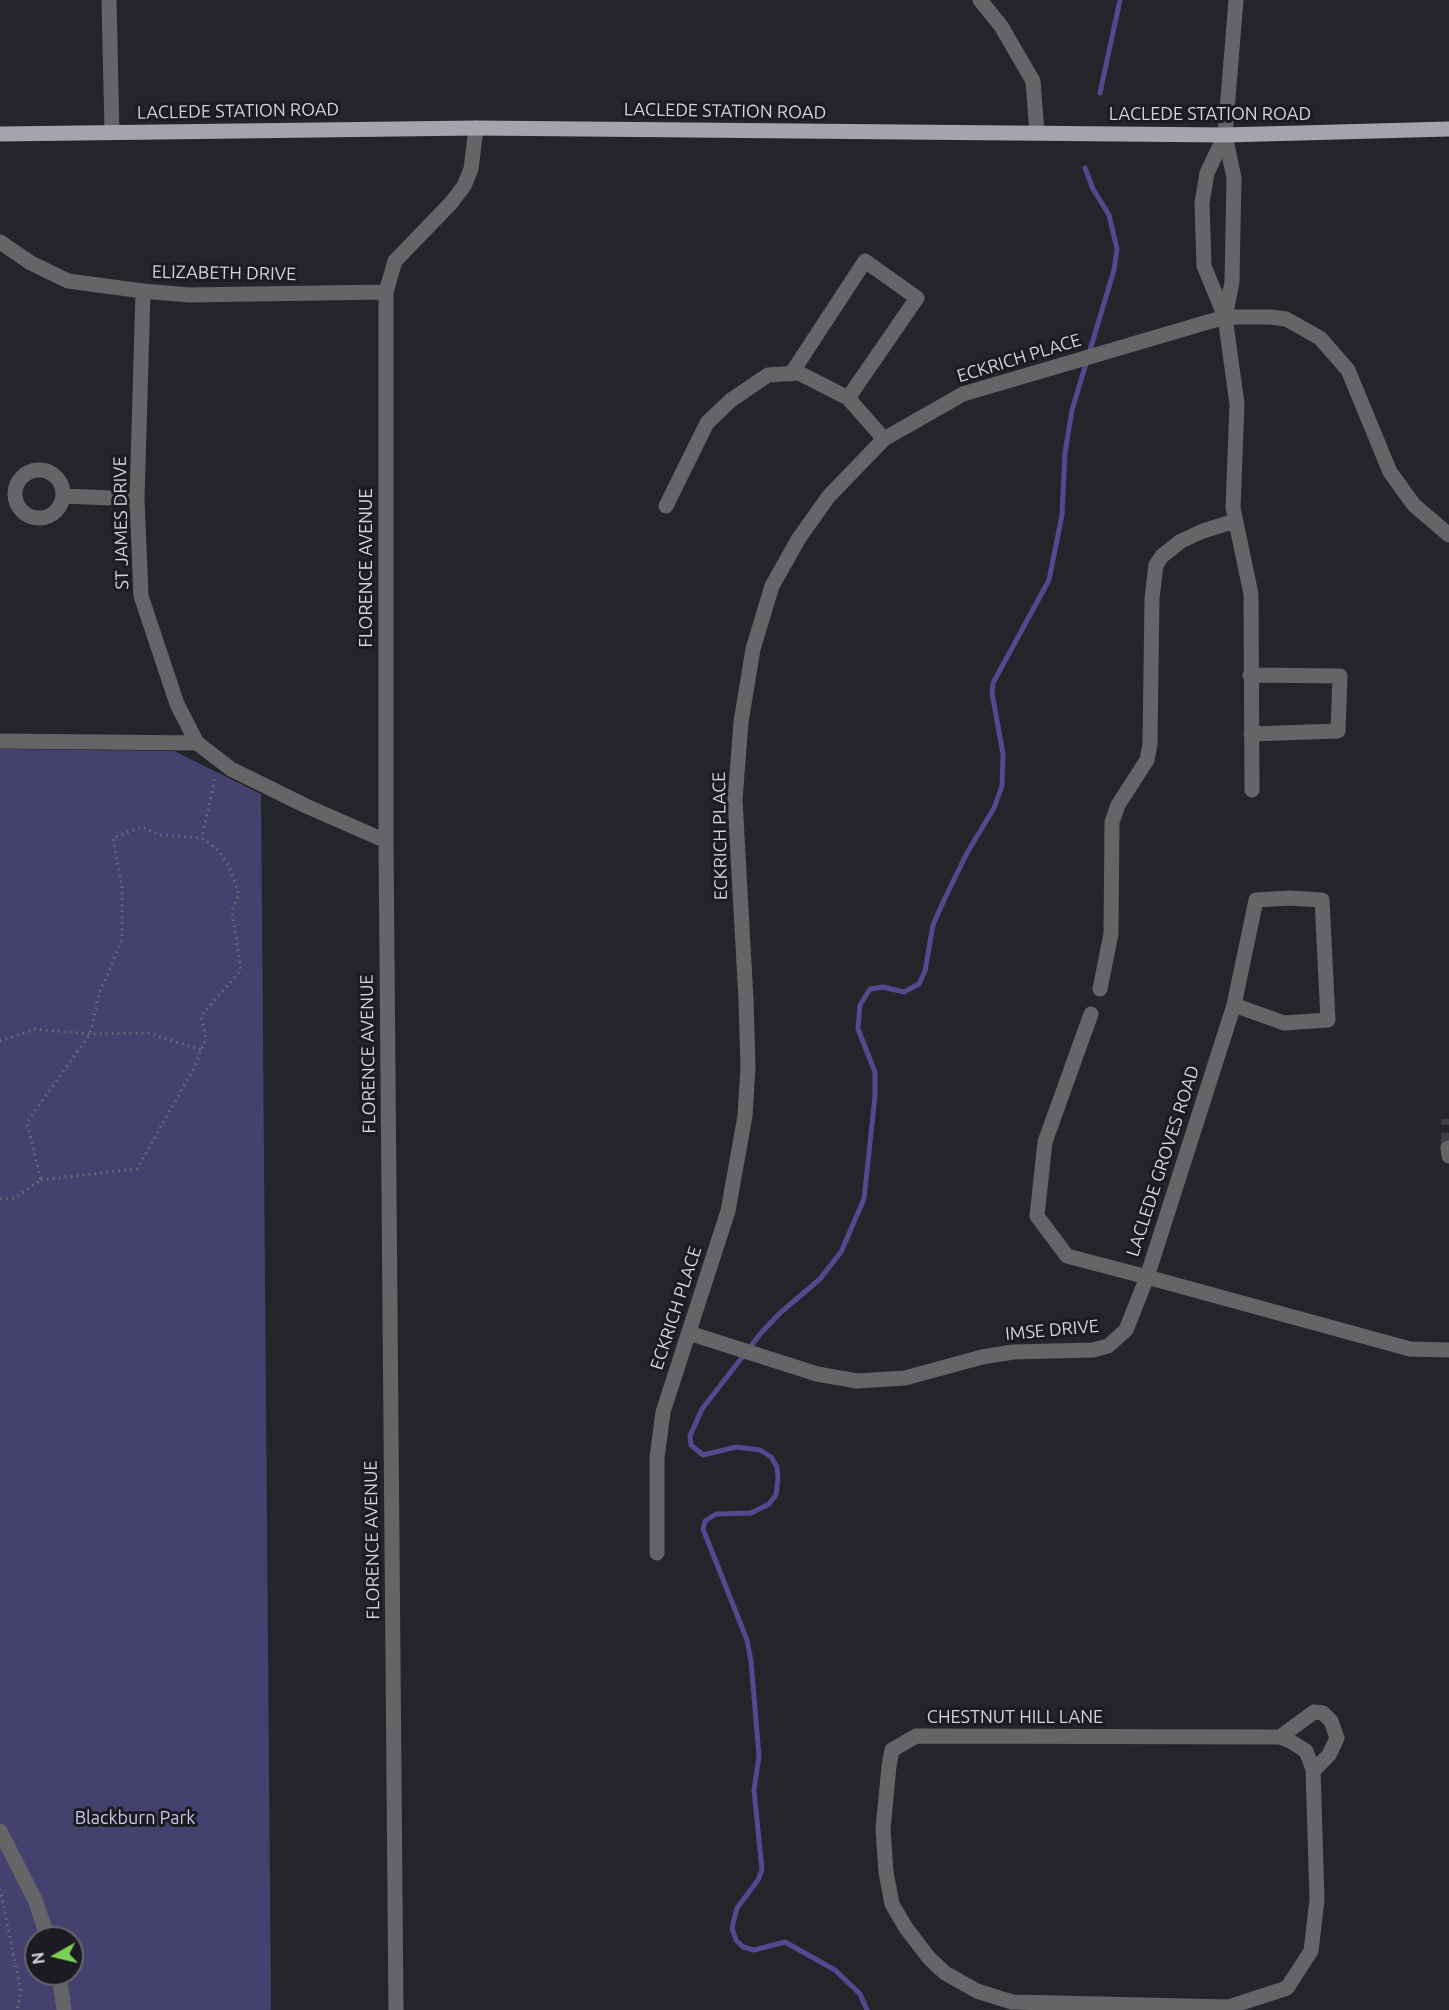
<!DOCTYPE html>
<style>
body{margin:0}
#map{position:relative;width:1449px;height:2010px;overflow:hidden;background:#24242b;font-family:Ubuntu,sans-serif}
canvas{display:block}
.north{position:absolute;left:24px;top:1926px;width:60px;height:60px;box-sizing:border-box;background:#1b1b21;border:2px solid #65656b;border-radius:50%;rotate:262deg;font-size:16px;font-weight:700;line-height:24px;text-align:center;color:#d5d4d9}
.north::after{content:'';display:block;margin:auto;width:21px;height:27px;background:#7dd154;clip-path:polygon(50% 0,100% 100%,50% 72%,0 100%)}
</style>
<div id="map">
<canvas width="1449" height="2010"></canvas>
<div class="north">N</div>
</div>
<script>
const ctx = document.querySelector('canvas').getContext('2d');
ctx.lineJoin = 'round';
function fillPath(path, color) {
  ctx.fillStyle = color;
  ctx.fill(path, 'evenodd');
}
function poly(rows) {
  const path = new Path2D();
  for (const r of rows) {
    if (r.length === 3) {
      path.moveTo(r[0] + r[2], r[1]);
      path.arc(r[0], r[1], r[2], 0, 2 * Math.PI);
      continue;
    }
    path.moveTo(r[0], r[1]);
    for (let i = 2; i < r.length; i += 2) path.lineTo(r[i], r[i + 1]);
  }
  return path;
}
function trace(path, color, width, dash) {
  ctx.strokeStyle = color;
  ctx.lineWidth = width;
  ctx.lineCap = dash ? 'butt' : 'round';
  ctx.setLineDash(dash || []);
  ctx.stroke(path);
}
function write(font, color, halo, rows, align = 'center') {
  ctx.font = font + ' Ubuntu,sans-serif';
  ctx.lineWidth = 6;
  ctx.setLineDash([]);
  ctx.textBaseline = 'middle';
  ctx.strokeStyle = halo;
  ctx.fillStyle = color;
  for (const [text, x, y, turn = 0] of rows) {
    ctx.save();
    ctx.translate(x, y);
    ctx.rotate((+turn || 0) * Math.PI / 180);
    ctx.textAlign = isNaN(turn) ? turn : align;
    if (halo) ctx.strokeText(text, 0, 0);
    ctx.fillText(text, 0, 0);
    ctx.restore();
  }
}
const green = poly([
 [0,749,174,751,261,794,271,2010,0,2010],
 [36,1938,72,1938,72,1974,36,1974]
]);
const stream = poly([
 [1100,93,1120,0],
 [867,2010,860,1994,835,1970,785,1942,754,1950,743,1947,736,1940,732,1928,737,1908,758,1880,762,1870,754,1790,759,1756,751,1661,747,1640,703,1529,705,1521,716,1514,751,1513,769,1504,776,1495,778,1478,777,1467,771,1457,760,1450,736,1447,703,1455,691,1445,690,1436,702,1409,761,1333,780,1313,820,1279,841,1252,864,1199,875,1096,875,1072,858,1029,860,1005,870,989,883,987,904,992,919,984,925,971,933,925,944,900,967,853,994,808,1002,786,1003,754,992,693,993,683,1049,580,1062,515,1065,453,1072,410,1114,270,1117,249,1109,215,1093,189,1085,168]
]);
const minorTunnel = poly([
 [1448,1148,1449,1119]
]);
const path = poly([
 [0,1041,35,1029,90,1034,148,1033,201,1050],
 [41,1180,137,1169,195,1066,206,1038,201,1016,241,970,232,910,239,895,229,866,218,850,202,838,215,777],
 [0,1199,14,1198,41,1180,27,1122,90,1034,99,994,122,940,122,888,113,838,141,827,160,835,202,838],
 [0,1889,21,1992,17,2010]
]);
const minor = poly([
 [109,0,112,132],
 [980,0,1001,26,1033,81,1037,133],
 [1236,0,1225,135,1234,178,1232,282,1225,317,1237,404,1233,508,1251,594,1252,790],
 [0,242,31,263,68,281,143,291,189,295,386,292],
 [143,291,137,499,141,596,177,704,197,743],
 [1225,317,1204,266,1202,203,1207,173,1225,135],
 [791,374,865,261,917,298,848,398],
 [39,494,24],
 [63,496,137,499],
 [666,506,707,423,731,400,768,375,799,373,848,398,884,439],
 [1250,675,1340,676,1338,731,1251,734],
 [0,741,197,743,231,769,306,806,386,841],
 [1100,989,1111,934,1112,822,1118,805,1147,760,1150,744,1152,598,1156,565,1162,556,1181,541,1203,531,1235,521],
 [1091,1014,1045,1142,1037,1216,1067,1256,1147,1277,1234,1005,1284,1023,1328,1020,1322,900,1289,898,1256,900,1234,1005],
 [1448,1148,1449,1156],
 [689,1333,817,1374,857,1381,905,1378,982,1357,1013,1352,1093,1350,1108,1346,1126,1330,1147,1277,1410,1349,1449,1350],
 [657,1553,657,1458,663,1412,728,1211,745,1116,748,1067,746,1000,735,800,741,722,753,649,772,586,799,538,829,496,884,439,963,394,1225,317,1270,317,1286,319,1320,338,1348,370,1390,472,1414,505,1449,535],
 [916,1736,1280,1737,1290,1741,1306,1751,1313,1769,1317,1900,1311,1951,1287,1988,1229,2007,1012,2002,977,1991,945,1973,929,1958,906,1928,892,1904,886,1872,883,1829,889,1766,892,1750,916,1736],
 [1280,1737,1314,1712,1323,1713,1331,1721,1337,1738,1329,1755,1313,1771],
 [0,1831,35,1900,48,1938],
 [59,1974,64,2010],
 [396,2010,386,841,386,292,395,261,451,203,464,186,471,169,476,128]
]);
const major = poly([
 [0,134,476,128,1225,135,1449,129]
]);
const streetNames = [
 ["LACLEDE STATION ROAD",238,111,-1],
 ["LACLEDE STATION ROAD",725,111,1],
 ["LACLEDE STATION ROAD",1210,114],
 ["ELIZABETH DRIVE",224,273,1],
 ["ECKRICH PLACE",1019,358,-17],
 ["ST JAMES DRIVE",121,523,-91],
 ["FLORENCE AVENUE",366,568,-90],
 ["ECKRICH PLACE",720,836,-91],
 ["FLORENCE AVENUE",368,1054,-91],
 ["LACLEDE GROVES ROAD",1163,1161,-72],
 ["ECKRICH PLACE",676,1308,-72],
 ["IMSE DRIVE",1052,1330,-5],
 ["FLORENCE AVENUE",372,1540,-91],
 ["CHESTNUT HILL LANE",1015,1717]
];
const parkNames = [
 ["Blackburn Park",135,1818]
];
fillPath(green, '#45416f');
trace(stream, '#52498f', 5);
trace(minorTunnel, '#3f3e45', 15, [15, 8]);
trace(path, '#6e6d73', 3, [1.5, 4.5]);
trace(minor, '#656568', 15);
trace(major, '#a4a4ac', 15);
write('18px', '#d5d4d9', '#1b1b21', streetNames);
write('18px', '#cac8f1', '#1b1b21', parkNames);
</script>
